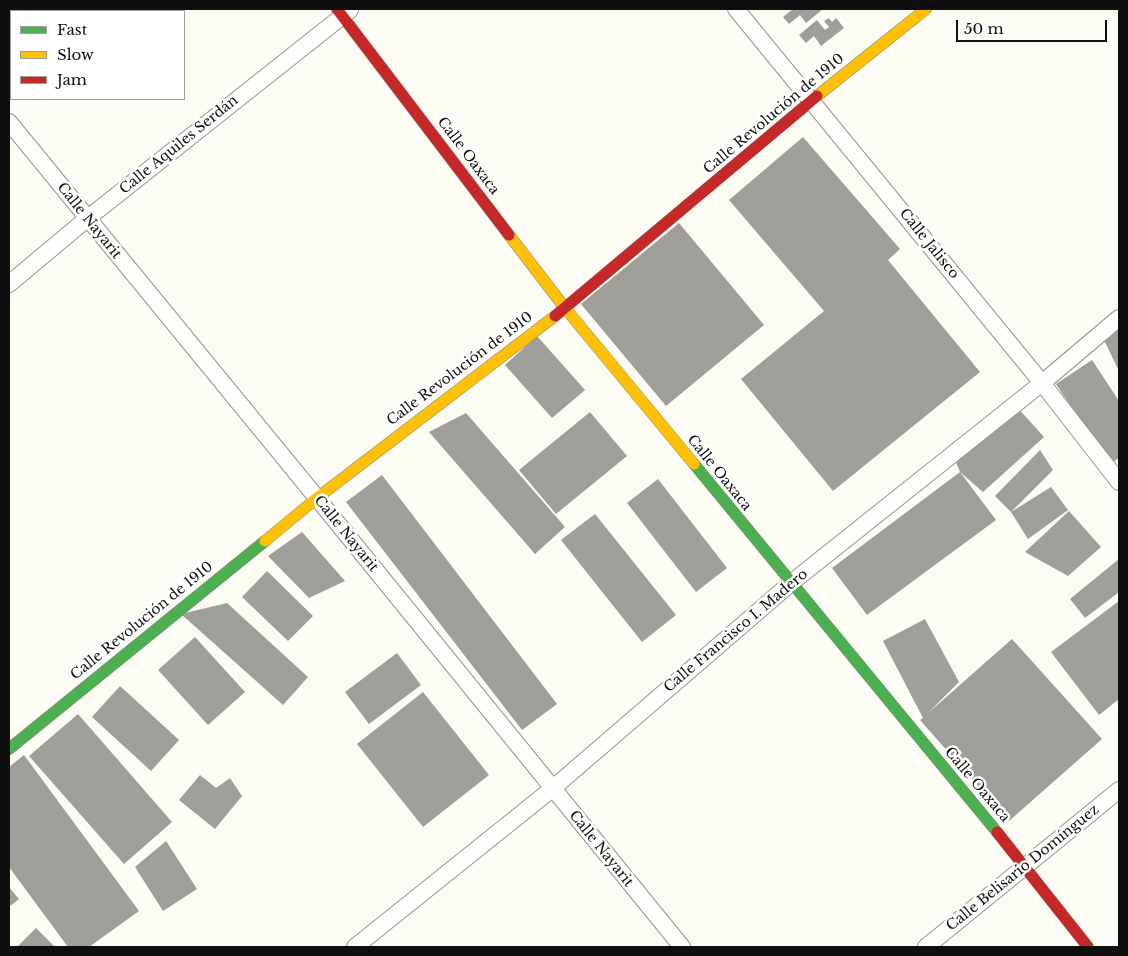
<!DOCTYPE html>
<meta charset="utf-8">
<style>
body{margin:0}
#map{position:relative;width:1128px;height:956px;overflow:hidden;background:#fcfbf4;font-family:"Libre Baskerville",serif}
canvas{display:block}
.frame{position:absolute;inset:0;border:10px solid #0f0f0f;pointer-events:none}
.legend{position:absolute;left:10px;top:10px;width:175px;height:90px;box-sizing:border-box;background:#fff;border:1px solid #9f9f9f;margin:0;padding:6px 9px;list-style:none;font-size:15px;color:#0f0f0f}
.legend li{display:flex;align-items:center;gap:10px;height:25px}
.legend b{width:25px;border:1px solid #9f9f9f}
.scale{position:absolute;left:956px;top:20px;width:151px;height:22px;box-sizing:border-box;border:2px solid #0f0f0f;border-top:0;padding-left:6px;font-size:15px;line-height:18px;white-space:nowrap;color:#0f0f0f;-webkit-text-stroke:4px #fff;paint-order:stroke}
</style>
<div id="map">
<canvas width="1128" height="956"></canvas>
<div class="frame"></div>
<ul class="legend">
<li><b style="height:6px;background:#4caf50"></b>Fast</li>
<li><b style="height:6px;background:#ffc107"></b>Slow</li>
<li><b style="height:6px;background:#c62828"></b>Jam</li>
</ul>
<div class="scale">50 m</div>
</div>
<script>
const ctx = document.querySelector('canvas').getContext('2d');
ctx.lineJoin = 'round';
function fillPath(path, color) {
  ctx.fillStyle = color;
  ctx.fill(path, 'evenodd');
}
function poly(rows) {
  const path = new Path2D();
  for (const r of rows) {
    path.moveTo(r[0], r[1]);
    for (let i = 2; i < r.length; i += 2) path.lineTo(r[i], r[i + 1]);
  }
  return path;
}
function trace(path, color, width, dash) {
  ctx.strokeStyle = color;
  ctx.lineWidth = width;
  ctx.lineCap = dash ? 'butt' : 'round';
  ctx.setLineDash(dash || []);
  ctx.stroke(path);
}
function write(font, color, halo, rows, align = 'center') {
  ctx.font = font + ' "Libre Baskerville",serif';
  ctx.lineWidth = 5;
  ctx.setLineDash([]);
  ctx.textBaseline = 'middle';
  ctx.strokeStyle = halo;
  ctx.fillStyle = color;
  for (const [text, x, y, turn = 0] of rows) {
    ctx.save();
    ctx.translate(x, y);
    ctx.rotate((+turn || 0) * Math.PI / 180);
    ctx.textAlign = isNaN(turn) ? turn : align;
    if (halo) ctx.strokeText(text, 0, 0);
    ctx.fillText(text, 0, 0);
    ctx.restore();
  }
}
const building = poly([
 [793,9,823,9,806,23,800,15,789,24,783,17],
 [829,18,832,22,836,18,844,28,821,46,814,36,806,43,799,35,817,20,825,30,829,27,824,21],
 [803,137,900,249,888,260,980,372,833,491,741,379,824,311,729,200],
 [679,223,764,325,666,406,581,304],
 [1119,323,1119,371,1103,338],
 [537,336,585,390,552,418,505,365],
 [1092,360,1119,401,1119,458,1109,464,1056,384],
 [1017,407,1044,437,983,492,960,472,956,462],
 [590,412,627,456,556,514,519,470],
 [466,413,565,527,535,554,429,432],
 [1040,450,1053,470,1011,512,995,496],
 [960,472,996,520,867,615,832,568],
 [382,475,557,704,522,730,346,502],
 [658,479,727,568,696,592,627,503],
 [1051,487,1068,510,1028,539,1011,512],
 [1069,511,1101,547,1068,576,1025,552],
 [595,514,676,615,642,642,561,540],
 [302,532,345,581,309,598,268,556],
 [1119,559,1119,592,1085,618,1070,599],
 [267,571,313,616,288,641,242,597],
 [1119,601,1119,699,1099,715,1051,652],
 [227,603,308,677,283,705,181,614],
 [925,619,959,682,927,714,1012,639,1102,739,1009,821,920,720,923,718,883,641],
 [195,637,245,692,208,725,158,670],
 [397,653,421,685,369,724,345,692],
 [120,686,179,740,151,771,92,717],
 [423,692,489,775,423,827,357,744],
 [78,714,172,822,124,864,29,756],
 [24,755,139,911,89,947,68,947,9,867,9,767],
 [200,775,216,788,230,778,242,796,215,829,179,800],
 [166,841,197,889,163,911,135,867],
 [9,887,19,899,9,907],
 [36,928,55,947,17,947]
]);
const street = poly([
 [736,9,1042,383,1119,482],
 [9,122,317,498,682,947],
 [9,284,88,218,350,10],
 [355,947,552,789,791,583,1042,383,1119,318],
 [926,947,1119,790]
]);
const fast = poly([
 [694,464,997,832],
 [9,749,265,541]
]);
const slow = poly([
 [817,96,926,9],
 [509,235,565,308,694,464],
 [265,541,317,498,555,316]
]);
const jam = poly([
 [337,9,509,235],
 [555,316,817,96],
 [997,832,1088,947]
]);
const streetNames = [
 ["Calle Revolución de 1910",774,114,-40],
 ["Calle Aquiles Serdán",179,145,-39],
 ["Calle Oaxaca",468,156,53],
 ["Calle Nayarit",89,221,51],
 ["Calle Jalisco",929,244,51],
 ["Calle Revolución de 1910",460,369,-37],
 ["Calle Oaxaca",719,473,51],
 ["Calle Nayarit",346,534,51],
 ["Calle Revolución de 1910",142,621,-39],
 ["Calle Francisco I. Madero",736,631,-40],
 ["Calle Oaxaca",977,785,50],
 ["Calle Nayarit",601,849,51],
 ["Calle Belisario Domínguez",1023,868,-39]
];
fillPath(building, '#a09e99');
trace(street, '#969592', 18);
trace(fast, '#8c8c89', 12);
trace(slow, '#8c8c89', 12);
trace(jam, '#8c8c89', 12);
trace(street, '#fffefd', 16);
trace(fast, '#4caf50', 11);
trace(slow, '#ffc107', 11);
trace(jam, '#c62828', 11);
write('14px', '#0f0f0f', '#fff', streetNames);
</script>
